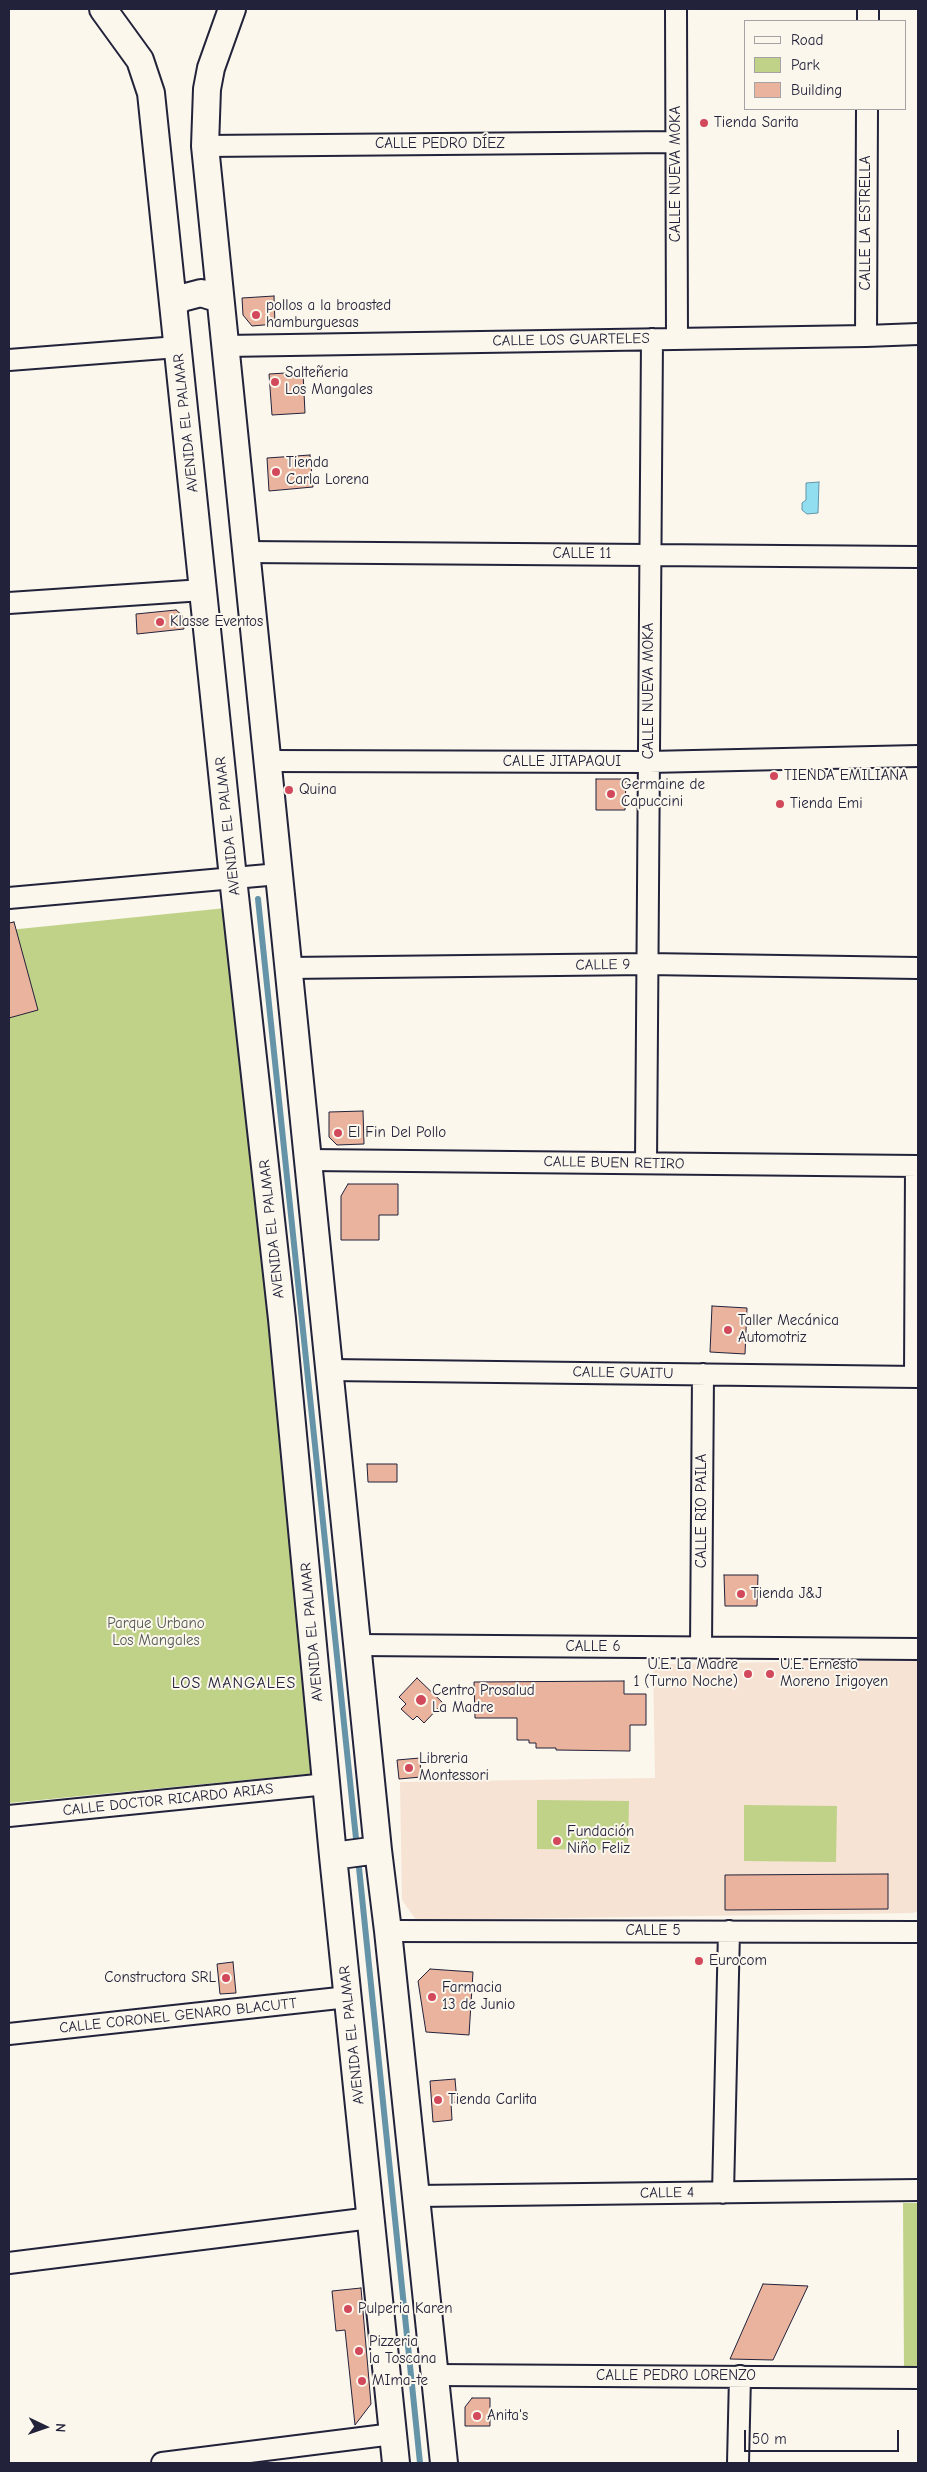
<!DOCTYPE html>
<meta charset="utf-8">
<style>
body{margin:0}
#map{position:relative;width:927px;height:2472px;overflow:hidden;background:#fbf7ec;font-family:"Comic Neue",sans-serif}
canvas{display:block}
.frame{position:absolute;inset:0;border:10px solid #22223b;pointer-events:none}
.legend{position:absolute;left:744px;top:20px;width:162px;height:90px;box-sizing:border-box;background:#fbf7ec;border:1px solid #a4a2a5;margin:0;padding:6px 9px;list-style:none;font-size:15px;color:#22223b}
.legend li{display:flex;align-items:center;gap:10px;height:25px}
.legend b{width:25px;border:1px solid #a4a2a5}
.north{position:absolute;left:20px;top:2402px;width:50px;height:50px;-webkit-text-stroke:4px #fbf7ec;paint-order:stroke;rotate:93deg;font-size:14px;font-weight:700;line-height:20px;text-align:center;color:#22223b}
.north::after{content:'';display:block;margin:auto;width:18px;height:22px;background:#22223b;clip-path:polygon(50% 0,100% 100%,50% 72%,0 100%)}
.scale{position:absolute;left:744px;top:2430px;width:155px;height:22px;box-sizing:border-box;border:2px solid #22223b;border-top:0;padding-left:6px;font-size:15px;line-height:18px;white-space:nowrap;color:#22223b;-webkit-text-stroke:4px #fbf7ec;paint-order:stroke}
</style>
<div id="map">
<canvas width="927" height="2472"></canvas>
<div class="frame"></div>
<ul class="legend">
<li><b style="height:6px;background:#fbf7ec"></b>Road</li>
<li><b style="height:14px;background:#bfd288"></b>Park</li>
<li><b style="height:14px;background:#e9b39d"></b>Building</li>
</ul>
<div class="north">N</div>
<div class="scale">50 m</div>
</div>
<script>
const ctx = document.querySelector('canvas').getContext('2d');
ctx.lineJoin = 'round';
function fillPath(path, color) {
  ctx.fillStyle = color;
  ctx.fill(path, 'evenodd');
}
function poly(rows) {
  const path = new Path2D();
  for (const r of rows) {
    path.moveTo(r[0], r[1]);
    for (let i = 2; i < r.length; i += 2) path.lineTo(r[i], r[i + 1]);
  }
  return path;
}
function trace(path, color, width, dash) {
  ctx.strokeStyle = color;
  ctx.lineWidth = width;
  ctx.lineCap = dash ? 'butt' : 'round';
  ctx.setLineDash(dash || []);
  ctx.stroke(path);
}
function write(font, color, halo, rows, align = 'center') {
  ctx.font = font + ' "Comic Neue",sans-serif';
  ctx.lineWidth = 4;
  ctx.setLineDash([]);
  ctx.textBaseline = 'middle';
  ctx.strokeStyle = halo;
  ctx.fillStyle = color;
  for (const [text, x, y, turn = 0] of rows) {
    ctx.save();
    ctx.translate(x, y);
    ctx.rotate((+turn || 0) * Math.PI / 180);
    ctx.textAlign = isNaN(turn) ? turn : align;
    if (halo) ctx.strokeText(text, 0, 0);
    ctx.fillText(text, 0, 0);
    ctx.restore();
  }
}
const built = poly([
 [918,1660,918,1911,913,1913,416,1920,402,1900,400,1782,655,1778,653,1664]
]);
const green = poly([
 [226,908,318,1773,9,1803,9,930],
 [537,1800,629,1801,628,1850,537,1849],
 [744,1805,837,1806,836,1862,744,1861],
 [903,2203,918,2203,918,2372,904,2372]
]);
const water = poly([
 [819,482,818,513,807,514,802,510,802,503,806,500,806,483,819,482]
]);
const stream = poly([
 [258,899,357,1848],
 [358,1858,420,2463]
]);
const building = poly([
 [274,296,275,324,252,326,243,315,242,298,274,296],
 [303,372,305,413,272,415,269,374,303,372],
 [310,455,313,487,269,491,267,458,310,455],
 [176,610,182,615,184,629,137,634,136,614,176,610],
 [596,779,626,779,625,810,596,810,596,779],
 [14,922,38,1010,9,1018,9,923,14,922],
 [363,1111,364,1144,337,1145,329,1137,329,1112,363,1111],
 [348,1184,398,1184,398,1215,379,1215,379,1240,341,1240,341,1196,348,1184],
 [712,1306,747,1308,745,1354,710,1352,712,1306],
 [367,1464,397,1464,397,1482,368,1482,367,1464],
 [724,1575,758,1575,757,1606,725,1606,724,1575],
 [417,1678,443,1703,424,1723,417,1716,413,1720,401,1709,406,1704,399,1697,417,1678],
 [624,1681,624,1694,646,1694,646,1725,630,1725,630,1751,556,1750,556,1748,536,1748,536,1743,529,1743,529,1740,517,1740,517,1718,475,1718,474,1682,624,1681],
 [420,1758,421,1777,399,1779,397,1760,420,1758],
 [888,1874,888,1909,725,1910,725,1875,888,1874],
 [233,1962,236,1993,220,1994,217,1964,233,1962],
 [430,1969,473,1972,469,2035,426,2032,418,1981,430,1969],
 [455,2079,457,2102,451,2103,452,2120,433,2122,430,2081,455,2079],
 [763,2284,808,2286,773,2360,730,2359,763,2284],
 [361,2288,371,2404,355,2425,345,2330,336,2331,332,2291,361,2288],
 [472,2398,490,2398,490,2426,465,2426,465,2407,472,2398]
]);
const minor = poly([
 [676,9,677,339],
 [868,21,868,9],
 [205,146,676,142],
 [866,336,867,109],
 [225,346,866,336,918,334],
 [9,360,178,347],
 [245,552,918,557],
 [9,603,203,590],
 [267,761,649,762,918,756],
 [9,898,279,874],
 [288,968,647,964,918,968],
 [309,1160,918,1166],
 [646,1163,652,339],
 [329,1370,918,1377],
 [915,1377,916,1166],
 [357,1645,918,1649],
 [701,1647,703,1374],
 [9,1816,327,1784],
 [388,1931,918,1932],
 [9,2034,348,1997],
 [723,2193,729,1931],
 [416,2196,918,2190],
 [9,2263,371,2218],
 [435,2375,918,2378],
 [162,2463,393,2434],
 [738,2463,740,2376]
]);
const tertiary = poly([
 [103,9,140,60,151,93,233,878,282,1319,333,1856,396,2463],
 [232,9,211,68,207,89,205,146,378,1850,388,1931,444,2463],
 [175,304,182,298,201,293,220,299],
 [333,1856,378,1850]
]);
const markers = [
 [704,123,5,"#d1495b"],
 [256,315,5,"#d1495b"],
 [275,382,5,"#d1495b"],
 [276,472,5,"#d1495b"],
 [160,622,5,"#d1495b"],
 [774,776,5,"#d1495b"],
 [289,790,5,"#d1495b"],
 [611,794,5,"#d1495b"],
 [780,804,5,"#d1495b"],
 [338,1133,5,"#d1495b"],
 [728,1330,5,"#d1495b"],
 [741,1594,5,"#d1495b"],
 [748,1674,5,"#d1495b"],
 [770,1674,5,"#d1495b"],
 [421,1700,6,"#d1495b"],
 [409,1768,5,"#d1495b"],
 [557,1841,5,"#d1495b"],
 [699,1961,5,"#d1495b"],
 [226,1978,5,"#d1495b"],
 [432,1997,5,"#d1495b"],
 [438,2100,5,"#d1495b"],
 [348,2309,5,"#d1495b"],
 [359,2351,5,"#d1495b"],
 [362,2381,5,"#d1495b"],
 [477,2416,5,"#d1495b"]
];
const poiNames = [
 ["Tienda Sarita",714,123],
 ["pollos a la broasted",266,306],
 ["hamburguesas",266,323],
 ["Salteñeria",285,373],
 ["Los Mangales",285,390],
 ["Tienda",286,463],
 ["Carla Lorena",286,480],
 ["Klasse Eventos",170,622],
 ["TIENDA EMILIANA",784,776],
 ["Germaine de",621,785],
 ["Capuccini",621,802],
 ["Quina",299,790],
 ["Tienda Emi",790,804],
 ["El Fin Del Pollo",348,1133],
 ["Taller Mecánica",738,1321],
 ["Automotriz",738,1338],
 ["Tienda J&J",751,1594],
 ["U.E. La Madre",738,1665,"right"],
 ["1 (Turno Noche)",738,1682,"right"],
 ["U.E. Ernesto",780,1665],
 ["Moreno Irigoyen",780,1682],
 ["Centro Prosalud",432,1691],
 ["La Madre",432,1708],
 ["Libreria",419,1759],
 ["Montessori",419,1776],
 ["Fundación",567,1832],
 ["Niño Feliz",567,1849],
 ["Eurocom",709,1961],
 ["Constructora SRL",216,1978,"right"],
 ["Farmacia",442,1988],
 ["13 de Junio",442,2005],
 ["Tienda Carlita",448,2100],
 ["Pulperia Karen",358,2309],
 ["Pizzeria",369,2342],
 ["la Toscana",369,2359],
 ["MIma-te",372,2381],
 ["Anita's",487,2416]
];
const streetNames = [
 ["CALLE PEDRO DÍEZ",440,144],
 ["CALLE NUEVA MOKA",676,174,-90],
 ["CALLE LA ESTRELLA",866,223,-90],
 ["CALLE LOS GUARTELES",571,340,-1],
 ["AVENIDA EL PALMAR",186,423,-96],
 ["CALLE 11",582,554],
 ["CALLE NUEVA MOKA",649,691,-90],
 ["CALLE JITAPAQUI",562,762],
 ["AVENIDA EL PALMAR",228,826,-96],
 ["CALLE 9",603,965,-1],
 ["CALLE BUEN RETIRO",614,1163,1],
 ["AVENIDA EL PALMAR",272,1229,-96],
 ["CALLE GUAITU",623,1373,1],
 ["CALLE RIO PAILA",702,1511,-90],
 ["AVENIDA EL PALMAR",312,1632,-95],
 ["CALLE 6",593,1647],
 ["CALLE DOCTOR RICARDO ARIAS",168,1800,-6],
 ["CALLE 5",653,1931],
 ["CALLE CORONEL GENARO BLACUTT",178,2016,-6],
 ["AVENIDA EL PALMAR",352,2035,-96],
 ["CALLE 4",667,2193,-1],
 ["CALLE PEDRO LORENZO",676,2376]
];
const parkNames = [
 ["Parque Urbano",156,1624],
 ["Los Mangales",156,1641]
];
const neighbourhoodNames = [
 ["LOS MANGALES",234,1683]
];
fillPath(built, '#f6e3d4');
fillPath(green, '#bfd288');
fillPath(water, '#91def1');
trace(water, '#6593a8', 1);
trace(stream, '#6593a8', 6);
fillPath(building, '#e9b39d');
trace(building, '#22223b', 1);
trace(minor, '#22223b', 24);
trace(tertiary, '#22223b', 30);
trace(minor, '#fbf7ec', 20);
trace(tertiary, '#fbf7ec', 26);
for (const [x, y, r, color] of markers) {
  const dot = new Path2D();
  dot.arc(x, y, r, 0, 2 * Math.PI);
  ctx.fillStyle = color;
  ctx.fill(dot);
  trace(dot, '#fbf7ec', 2);
}
write('15px', '#22223b', '#fbf7ec', poiNames, 'left');
write('15px', '#22223b', '#fbf7ec', streetNames);
write('15px', '#515752', '#fbf7ec', parkNames);
ctx.letterSpacing = '1px';
write('16px', '#22223b', '#fbf7ec', neighbourhoodNames);
ctx.letterSpacing = '0px';
</script>
